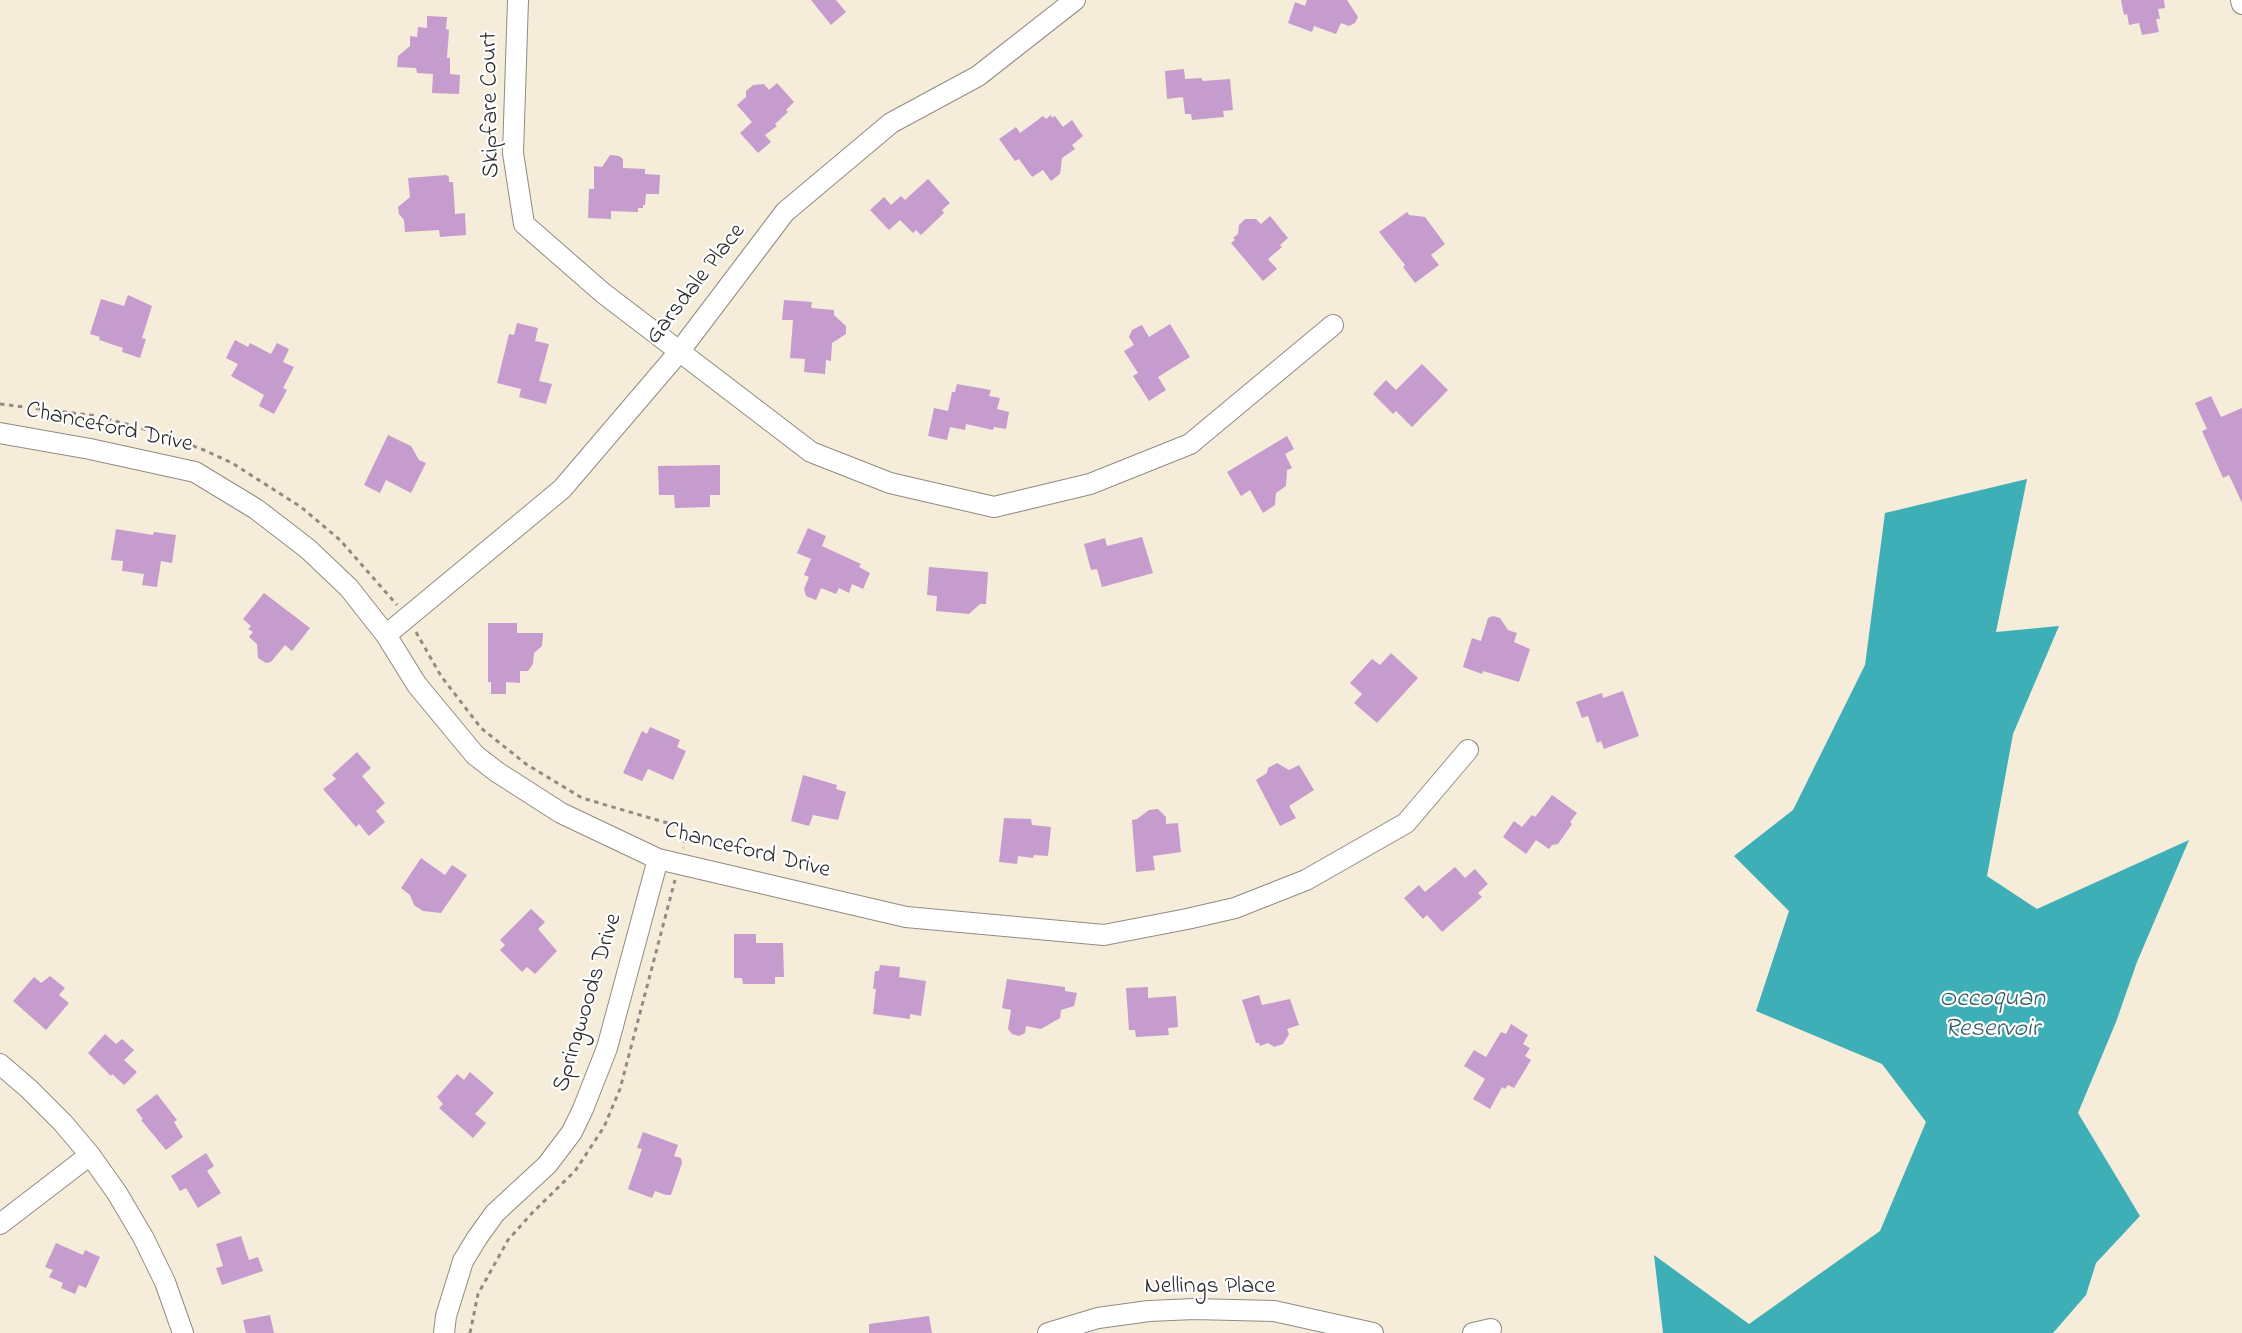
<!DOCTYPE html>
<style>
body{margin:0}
canvas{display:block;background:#f6ecda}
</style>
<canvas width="2242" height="1333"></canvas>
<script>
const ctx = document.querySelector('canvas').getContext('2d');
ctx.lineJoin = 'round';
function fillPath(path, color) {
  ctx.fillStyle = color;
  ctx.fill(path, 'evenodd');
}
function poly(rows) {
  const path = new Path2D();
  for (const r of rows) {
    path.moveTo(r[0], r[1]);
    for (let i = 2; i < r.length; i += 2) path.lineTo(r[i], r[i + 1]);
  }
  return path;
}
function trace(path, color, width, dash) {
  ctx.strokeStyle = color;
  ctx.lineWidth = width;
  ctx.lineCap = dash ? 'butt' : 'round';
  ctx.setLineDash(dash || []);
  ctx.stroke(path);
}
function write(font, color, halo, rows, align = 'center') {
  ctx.font = font + ' "Indie Flower",sans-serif';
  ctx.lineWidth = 4.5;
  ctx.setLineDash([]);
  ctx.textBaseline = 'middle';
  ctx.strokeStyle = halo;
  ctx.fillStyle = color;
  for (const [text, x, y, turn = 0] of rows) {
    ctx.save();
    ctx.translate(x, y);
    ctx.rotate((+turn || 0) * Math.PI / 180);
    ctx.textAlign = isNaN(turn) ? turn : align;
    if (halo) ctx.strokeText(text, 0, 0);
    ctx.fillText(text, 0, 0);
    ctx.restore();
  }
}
const water = poly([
 [2027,479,1996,632,2059,626,2013,734,1987,876,2037,909,2189,840,2137,962,2116,1022,2078,1113,2140,1216,2096,1263,2086,1295,2053,1333,1663,1333,1654,1255,1749,1324,1880,1231,1926,1122,1882,1064,1756,1011,1789,911,1734,856,1793,810,1865,665,1885,513]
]);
const building = poly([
 [811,0,836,0,846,12,831,25],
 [1307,0,1347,0,1358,17,1355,23,1349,26,1341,23,1336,34,1314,26,1312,32,1288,23,1295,2,1305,6],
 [2121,0,2164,0,2165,8,2158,9,2160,19,2156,19,2159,32,2142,35,2139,23,2129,25,2127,14,2124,15],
 [427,16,447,17,446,29,449,30,447,58,450,58,450,74,460,75,459,94,432,93,433,74,417,73,416,68,397,67,398,56,410,46,410,36,417,37,418,27,427,28],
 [1184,69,1185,79,1201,78,1203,81,1230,79,1233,110,1223,111,1224,117,1192,120,1191,114,1185,114,1183,97,1167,99,1165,71],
 [777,83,794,102,786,110,788,112,775,124,777,126,765,135,771,142,758,153,740,133,752,122,737,105,746,97,746,91,753,85,764,84,769,90],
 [1051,115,1052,118,1055,116,1063,127,1072,120,1083,136,1072,145,1075,149,1062,158,1060,174,1051,181,1043,170,1032,177,1019,159,1015,161,999,139,1016,127,1020,133,1043,116,1046,119],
 [610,155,619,156,623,159,623,168,645,169,645,174,660,175,659,194,646,194,645,205,643,205,643,208,638,208,638,212,611,211,611,219,588,218,589,189,594,189,594,166,602,167],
 [446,175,449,177,449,182,453,182,455,214,465,213,466,235,440,237,439,230,405,232,404,220,399,214,398,207,410,197,408,178],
 [928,179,950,203,942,210,944,213,921,235,916,230,913,233,900,220,889,230,870,210,884,197,891,205,901,196,905,200],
 [1407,212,1409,215,1425,217,1445,244,1431,255,1439,265,1415,283,1403,267,1405,265,1379,232],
 [1270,216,1288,238,1280,245,1282,247,1268,259,1277,269,1263,281,1231,243,1235,240,1233,238,1238,234,1239,225,1245,219,1256,219,1261,224],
 [128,295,152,306,142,338,146,339,140,358,122,352,123,348,99,340,100,337,90,334,101,299,124,306],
 [784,300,812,302,811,308,834,310,834,315,846,326,846,334,832,343,831,361,826,360,825,374,804,372,805,359,790,358,793,320,782,320],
 [517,323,538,328,535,341,549,344,539,381,552,384,546,404,519,397,521,389,497,383,509,334,514,335],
 [1170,324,1190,357,1158,377,1166,390,1149,401,1133,376,1138,373,1124,351,1134,345,1129,337,1132,330,1142,325,1149,337],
 [235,340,248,347,250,343,271,354,277,343,289,349,283,362,294,367,283,388,287,390,274,414,259,406,264,395,231,376,238,364,226,358],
 [1422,364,1448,390,1412,427,1396,411,1393,414,1373,394,1386,380,1396,390],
 [957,384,991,390,989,396,1000,398,997,409,1009,412,1006,429,994,427,993,430,966,424,965,430,950,427,947,440,928,436,934,408,948,411,952,392,955,392],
 [2211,396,2221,417,2242,408,2242,503,2229,475,2223,478,2202,431,2207,429,2195,403],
 [388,435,411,446,419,460,426,463,411,493,386,480,380,493,364,485],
 [1287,436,1294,449,1285,454,1292,468,1287,470,1286,486,1276,493,1275,505,1263,513,1250,490,1241,496,1227,472],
 [720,465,720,495,710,495,710,507,675,508,674,495,659,495,658,466],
 [808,528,826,536,822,546,861,564,859,567,870,573,863,589,852,584,849,593,839,588,836,594,821,588,816,600,806,596,804,589,809,577,804,575,811,559,797,553],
 [116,529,153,535,154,532,176,535,172,563,161,561,157,587,142,585,144,574,122,571,123,561,111,560],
 [1142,537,1153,573,1102,587,1097,569,1091,570,1084,544,1105,538,1107,546],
 [929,567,988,572,986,604,980,604,969,614,936,611,937,596,927,595],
 [264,593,310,628,292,651,285,645,271,662,266,663,258,658,257,644,249,637,253,632,248,629,251,626,243,619],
 [1493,616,1500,618,1508,630,1517,633,1514,642,1530,649,1519,682,1483,671,1482,674,1463,667,1472,638,1481,641,1488,618],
 [488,623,517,623,517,633,543,633,542,646,534,653,533,664,528,671,520,671,520,683,506,682,506,694,491,694,491,682,488,682],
 [1391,653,1418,678,1377,723,1354,703,1362,694,1350,683,1372,659,1380,665],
 [1623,691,1639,736,1604,749,1601,741,1597,743,1588,716,1582,718,1576,702,1602,693,1603,698],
 [650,727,680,740,677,747,686,751,673,780,648,769,642,781,623,773,642,731,647,734],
 [357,752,371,768,362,776,385,803,376,811,385,822,369,836,359,824,356,827,323,789,336,779,332,775],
 [1277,763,1289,770,1299,765,1314,790,1289,806,1296,818,1280,826,1256,780,1267,773,1268,768],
 [803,775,837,785,836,789,846,792,838,820,813,815,809,826,791,821],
 [1552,795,1577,813,1570,822,1572,824,1558,844,1552,845,1549,849,1536,840,1526,854,1503,837,1514,821,1522,827,1532,815,1535,817],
 [1158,809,1166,817,1166,824,1178,823,1181,852,1153,856,1155,870,1136,872,1132,820,1137,819,1149,810],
 [1004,818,1031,819,1032,825,1051,827,1048,856,1034,855,1033,858,1018,856,1017,864,999,862],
 [421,858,445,875,452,865,467,875,441,913,423,911,414,905,410,895,401,888],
 [1455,867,1465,878,1475,869,1488,884,1478,893,1482,897,1442,932,1427,915,1423,919,1404,898,1419,885,1425,892],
 [531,909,545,922,538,929,557,951,535,974,527,967,522,972,500,950,505,945,500,940],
 [734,934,756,934,756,943,783,943,784,977,775,977,775,984,743,984,742,978,734,978],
 [880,965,900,967,899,977,926,981,921,1016,910,1014,910,1019,873,1014,876,989,873,989,875,971,879,971],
 [50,976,65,988,59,995,69,1003,46,1030,13,1001,34,977,41,983],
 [1007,979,1065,987,1065,991,1077,993,1074,1006,1061,1010,1060,1018,1041,1029,1026,1026,1025,1033,1019,1036,1012,1034,1008,1029,1011,1010,1002,1008],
 [1148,987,1148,998,1176,996,1178,1027,1168,1028,1169,1035,1136,1037,1135,1030,1129,1030,1126,988],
 [1259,995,1262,1005,1290,999,1299,1025,1287,1029,1289,1034,1283,1044,1274,1047,1268,1043,1260,1046,1259,1043,1256,1043,1242,1000],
 [1511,1024,1528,1035,1523,1044,1530,1048,1525,1056,1531,1060,1514,1088,1508,1085,1505,1089,1502,1087,1490,1109,1473,1099,1485,1079,1464,1066,1474,1050,1486,1057,1501,1032,1506,1034],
 [105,1034,116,1044,122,1039,134,1050,124,1060,137,1072,124,1085,112,1074,111,1076,88,1053],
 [470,1072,494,1093,475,1114,486,1123,473,1138,439,1108,443,1104,437,1097,457,1074,464,1080],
 [157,1094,177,1120,174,1122,183,1137,166,1150,141,1120,143,1119,136,1110],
 [643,1132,678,1145,674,1156,681,1158,682,1163,671,1195,666,1195,655,1191,652,1198,628,1189,642,1149,637,1148],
 [206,1153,214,1166,207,1171,221,1193,198,1208,186,1188,180,1191,171,1176],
 [241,1236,249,1260,258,1257,263,1271,222,1285,216,1268,223,1266,216,1244],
 [56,1243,83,1255,85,1250,100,1257,86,1288,79,1285,75,1294,61,1288,63,1283,49,1277,53,1270,45,1267],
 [270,1315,274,1333,246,1333,243,1320],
 [929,1316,932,1333,869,1333,869,1324]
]);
const path = poly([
 [0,404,97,416,151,431,204,450,232,463,301,507,340,540,397,605],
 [416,632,441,676,481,728,526,764,582,798,688,829,683,848],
 [470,1333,478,1294,508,1240,533,1212,575,1171,604,1127,620,1089,675,880]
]);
const minor = poly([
 [518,0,513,153,524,224,603,293,811,452,890,483,994,507,1090,484,1190,444,1333,325],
 [2241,0,2242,4],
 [0,433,90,449,195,472,256,509,308,549,349,588,386,635,417,685,475,755,497,772,561,813,658,859,906,917,1104,935,1187,919,1235,908,1306,880,1406,823,1468,750],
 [386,635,562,489,679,352,785,212,891,123,978,76,1075,0],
 [0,1064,29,1089,63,1123,90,1155,117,1193,143,1237,165,1282,183,1333],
 [0,1224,90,1155],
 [444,1333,446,1316,463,1261,477,1238,495,1213,547,1165,572,1132,583,1109,607,1048,658,859],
 [1048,1333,1098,1318,1149,1311,1194,1309,1274,1311,1373,1333],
 [1473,1333,1491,1329]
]);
const streetNames = [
 ["Skipfare Court",492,105,-91],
 ["Garsdale Place",697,285,-52],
 ["Chanceford Drive",109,429,12],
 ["Chanceford Drive",747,852,14],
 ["Springwoods Drive",589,1003,-73],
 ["Nellings Place",1210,1288]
];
const waterNames = [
 ["Occoquan",1992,1001],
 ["Reservoir",1992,1031]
];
fillPath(water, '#3eafb7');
fillPath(building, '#c59ccd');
trace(minor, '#908c82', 22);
trace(path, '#908c82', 3, [4.5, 4.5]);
trace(minor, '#fff', 20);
write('24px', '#2b2b2b', '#fff', streetNames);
write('italic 26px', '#336063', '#fff', waterNames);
</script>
